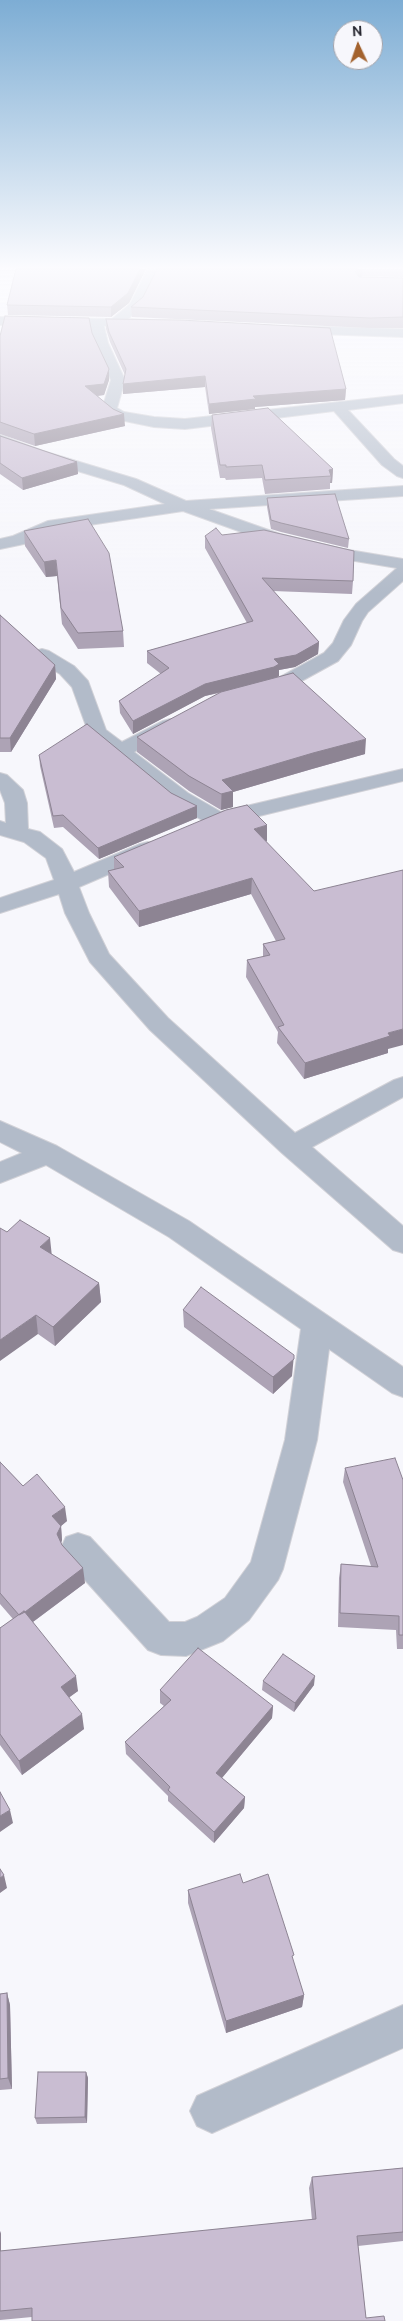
<!DOCTYPE html>
<style>
body{margin:0}
#map{position:relative;width:403px;height:2321px;overflow:hidden;background:#f7f7fc;font-family:Ubuntu,sans-serif}
canvas{display:block}
.north{position:absolute;left:333px;top:20px;width:50px;height:50px;box-sizing:border-box;background:#f7f7fc;border:1px solid #a3a3aa;border-radius:50%;rotate:357deg;font-size:14px;font-weight:700;line-height:20px;text-align:center;color:#26262f}
.north::after{content:'';display:block;margin:auto;width:18px;height:22px;background:#a3622e;clip-path:polygon(50% 0,100% 100%,50% 72%,0 100%)}
</style>
<div id="map">
<canvas width="403" height="2321"></canvas>
<div class="north">N</div>
</div>
<script>
const ctx = document.querySelector('canvas').getContext('2d');
ctx.lineJoin = 'round';
function poly(rows) {
  const path = new Path2D();
  for (const r of rows) {
    path.moveTo(r[0], r[1]);
    for (let i = 2; i < r.length; i += 2) path.lineTo(r[i], r[i + 1]);
  }
  return path;
}
function trace(path, color, width, dash) {
  ctx.strokeStyle = color;
  ctx.lineWidth = width;
  ctx.lineCap = dash ? 'butt' : 'round';
  ctx.setLineDash(dash || []);
  ctx.stroke(path);
}
function fillPath(path, color) {
  ctx.fillStyle = color;
  ctx.fill(path, 'evenodd');
}
const minor = poly([
 [148,269,160,269,142,306,128,319,149,320,151,323,149,326,104,326,108,343,125,380,117,408,124,412,154,417,185,419,403,395,403,403,348,410,394,459,403,466,403,478,397,476,382,465,334,411,185,429,154,427,115,419,102,409,111,380,94,343,90,326,0,325,0,317,112,319,130,304,148,269],
 [295,326,403,329,403,337,290,333,288,330,290,327,295,326],
 [0,435,43,451,136,479,186,501,403,486,403,496,209,509,280,534,343,549,403,559,403,581,368,612,362,621,351,645,338,661,287,689,263,695,256,693,253,689,256,685,273,681,324,653,333,643,344,620,356,604,397,568,343,559,269,542,183,511,56,530,24,544,0,549,0,539,13,536,48,521,165,504,124,485,31,457,0,445,0,435],
 [42,649,49,651,74,666,88,681,106,730,122,742,163,721,170,719,177,721,180,725,177,729,134,752,188,793,221,812,403,769,403,781,218,826,209,824,172,803,90,737,72,687,60,674,35,659,33,655,35,651,42,649],
 [0,773,7,775,23,790,27,803,28,829,40,832,62,849,74,872,140,844,148,842,156,844,159,849,156,854,79,887,89,913,109,954,168,1018,295,1133,394,1080,403,1077,403,1097,312,1147,403,1226,403,1253,393,1250,282,1153,150,1030,90,962,65,913,59,894,0,913,0,898,54,880,46,858,24,842,0,835,0,821,6,823,5,803,0,790,0,773],
 [0,1121,57,1146,189,1221,403,1367,403,1397,392,1393,329,1349,317,1440,283,1569,278,1580,249,1620,223,1641,186,1656,161,1655,148,1650,66,1559,61,1548,66,1537,78,1533,90,1537,169,1622,185,1622,197,1617,225,1598,251,1562,285,1440,301,1329,169,1237,46,1165,0,1183,0,1162,22,1153,0,1142,0,1121],
 [403,2005,403,2048,212,2133,197,2126,190,2111,197,2096,403,2005]
]);
const wall = poly([
 [16,269,146,269,129,303,111,317,8,315,7,305],
 [157,269,403,269,403,277,362,276,361,277,403,278,403,328,369,328,132,317,131,307,143,297],
 [106,319,346,389,345,400,255,407,255,409,209,414,205,387,123,394,123,384,125,375,110,342,106,329],
 [92,333,109,380,104,395,98,396,125,426,35,446,0,434,0,336],
 [212,415,333,469,332,483,330,483,330,489,265,494,262,478,226,480,225,478,220,478,211,428],
 [0,436,77,462,78,474,23,490,0,474],
 [267,498,349,539,348,548,281,532,271,529,267,507],
 [24,531,123,631,124,647,78,649,62,624,57,576,46,577,25,546],
 [222,535,353,581,352,594,273,591,319,642,318,654,295,667,279,670,279,676,276,678,365,754,312,769,233,792,233,807,221,810,189,791,137,752,137,737,224,692,205,696,133,734,120,713,119,701,161,674,147,663,147,651,247,623,205,548,205,536],
 [0,615,55,665,56,679,11,752,0,752],
 [39,755,171,793,197,806,197,818,99,859,63,827,54,828,40,766],
 [266,841,388,1049,388,1053,304,1079,277,1043,278,1032,246,977,247,960,263,957,263,944,276,941,251,894,139,927,109,887,108,871,114,869,114,857,267,841],
 [7,1232,51,1254,99,1283,101,1302,55,1346,38,1334],
 [183,1310,292,1376,273,1394,184,1327],
 [0,1462,23,1486,67,1521,61,1526,62,1540,61,1543,85,1583,33,1622,78,1691,69,1697,84,1729,22,1775,0,1745,0,1628,13,1619,0,1604],
 [345,1468,403,1480,403,1649,397,1649,396,1630,338,1627,339,1578,341,1564,371,1566,343,1482],
 [263,1681,314,1685,294,1712,262,1690],
 [160,1690,273,1706,272,1718,222,1778,245,1797,244,1808,214,1843,168,1801,168,1796,126,1754,125,1742,164,1706,160,1703],
 [243,1883,293,1961,304,1995,302,2007,226,2033,188,1903,188,1890],
 [7,1993,10,2005,12,2089,0,2090,0,1994],
 [86,2072,88,2078,87,2123,37,2124,35,2118],
 [403,2168,403,2241,358,2246,366,2318,385,2321,32,2317,0,2320,0,2231,1,2234,1,2251,312,2220,309,2188,312,2177]
]);
const shadedWall = poly([
 [140,269,146,269,129,303,111,317,111,307],
 [358,269,363,269,362,276,354,282,355,272],
 [109,369,109,380,104,395,86,397,85,386],
 [205,376,205,387,123,394,123,384],
 [346,389,345,400,255,407,255,409,209,414,209,404,253,396],
 [124,414,125,426,35,446,34,434],
 [77,462,78,474,23,490,22,478],
 [333,469,332,483,330,483,331,476,329,470],
 [56,560,57,576,46,577,44,562],
 [319,642,318,654,295,667,279,670,279,676,273,679,205,696,133,734,133,721,205,684,274,659],
 [55,665,56,679,11,752,10,738],
 [366,739,365,754,312,769,233,792,233,807,221,810,222,780,313,753],
 [197,806,197,818,99,859,98,848],
 [267,825,267,841,254,845,254,829],
 [252,878,251,894,139,927,139,911],
 [403,1029,403,1045,388,1049,388,1053,304,1079,305,1063,388,1033],
 [50,1238,52,1257,40,1247],
 [99,1283,101,1302,55,1346,53,1327],
 [36,1315,38,1334,0,1361,0,1340],
 [294,1355,292,1376,273,1394,273,1377],
 [65,1507,67,1521,61,1526,62,1540,59,1549,52,1516],
 [83,1568,85,1583,22,1630,20,1615],
 [76,1676,78,1691,63,1702,61,1687],
 [315,1676,314,1685,294,1712,295,1703],
 [273,1706,272,1718,216,1785,216,1773],
 [82,1714,84,1729,22,1775,19,1761],
 [245,1797,244,1808,214,1843,214,1832],
 [10,1810,13,1823,0,1832,0,1816],
 [4,1875,7,1888,0,1893,0,1878],
 [7,1993,10,2005,12,2089,8,2078],
 [304,1995,302,2007,226,2033,226,2021],
 [86,2072,88,2078,87,2123,85,2117],
 [0,2231,1,2234,1,2262,0,2259]
]);
const building = poly([
 [16,269,140,269,128,293,111,307,7,305,16,269],
 [157,269,358,269,355,272,359,277,403,278,403,317,370,318,131,307,143,297,157,269],
 [5,316,89,318,92,333,109,369,104,384,85,386,113,409,124,414,34,434,0,422,0,336,5,316],
 [106,319,180,320,330,328,346,389,253,396,256,399,209,404,205,376,123,384,126,369,109,332,106,319],
 [268,408,333,469,329,470,331,476,265,480,262,465,226,467,226,465,220,465,212,415,268,408],
 [0,436,77,462,22,478,0,463,0,436],
 [335,494,349,539,281,523,271,520,267,498,335,494],
 [88,519,109,553,123,631,78,633,61,608,56,560,44,562,24,531,88,519],
 [216,528,222,535,264,530,354,551,353,581,262,578,319,642,296,655,274,659,279,664,274,667,205,684,133,721,119,701,169,668,147,651,253,621,205,536,216,528],
 [0,615,55,665,10,738,0,738,0,615],
 [293,673,366,739,313,753,222,780,233,791,221,794,189,776,137,737,221,692,293,673],
 [87,724,171,793,197,806,98,848,63,815,53,816,39,755,87,724],
 [247,805,267,825,254,829,314,891,403,870,403,1029,388,1033,390,1036,305,1063,278,1027,284,1025,247,960,270,955,263,944,285,939,252,878,139,911,108,871,124,867,114,857,226,810,247,805],
 [20,1220,50,1238,40,1247,99,1283,53,1327,36,1315,0,1340,0,1228,7,1232,20,1220],
 [201,1287,294,1355,294,1359,273,1377,183,1310,201,1287],
 [395,1458,403,1480,403,1635,399,1635,399,1616,340,1613,341,1564,378,1567,345,1468,395,1458],
 [0,1462,23,1486,37,1474,65,1507,52,1516,61,1526,57,1534,62,1545,83,1568,25,1612,19,1615,0,1593,0,1462],
 [24,1611,76,1676,61,1687,82,1714,19,1761,0,1734,0,1628,24,1611],
 [198,1648,273,1706,216,1773,245,1797,214,1832,168,1790,170,1787,125,1742,171,1700,160,1690,198,1648],
 [283,1654,315,1676,295,1703,263,1681,283,1654],
 [0,1792,10,1810,0,1816,0,1792],
 [0,1869,4,1875,0,1878,0,1869],
 [240,1874,243,1883,268,1874,294,1955,292,1956,304,1995,226,2021,188,1890,240,1874],
 [7,1993,8,2078,0,2079,0,1994,7,1993],
 [38,2072,86,2072,85,2117,35,2118,38,2072],
 [403,2168,403,2232,357,2236,366,2318,384,2316,385,2321,32,2321,32,2308,0,2311,0,2251,316,2219,312,2177,403,2168]
]);
trace(minor, '#d1d1d7', 2);
fillPath(minor, '#b2bbc9');
fillPath(wall, '#ada3b5');
fillPath(shadedWall, '#8d8493');
fillPath(building, '#c9bdd2');
trace(building, '#8d8493', 1);
const sky = ctx.createLinearGradient(0, 0, 0, 594);
sky.addColorStop(0, '#7dadd4');
sky.addColorStop(0.45, '#fbfbfe');
sky.addColorStop(1, '#fbfbfe00');
ctx.fillStyle = sky;
ctx.fillRect(0, 0, 403, 594);
</script>
